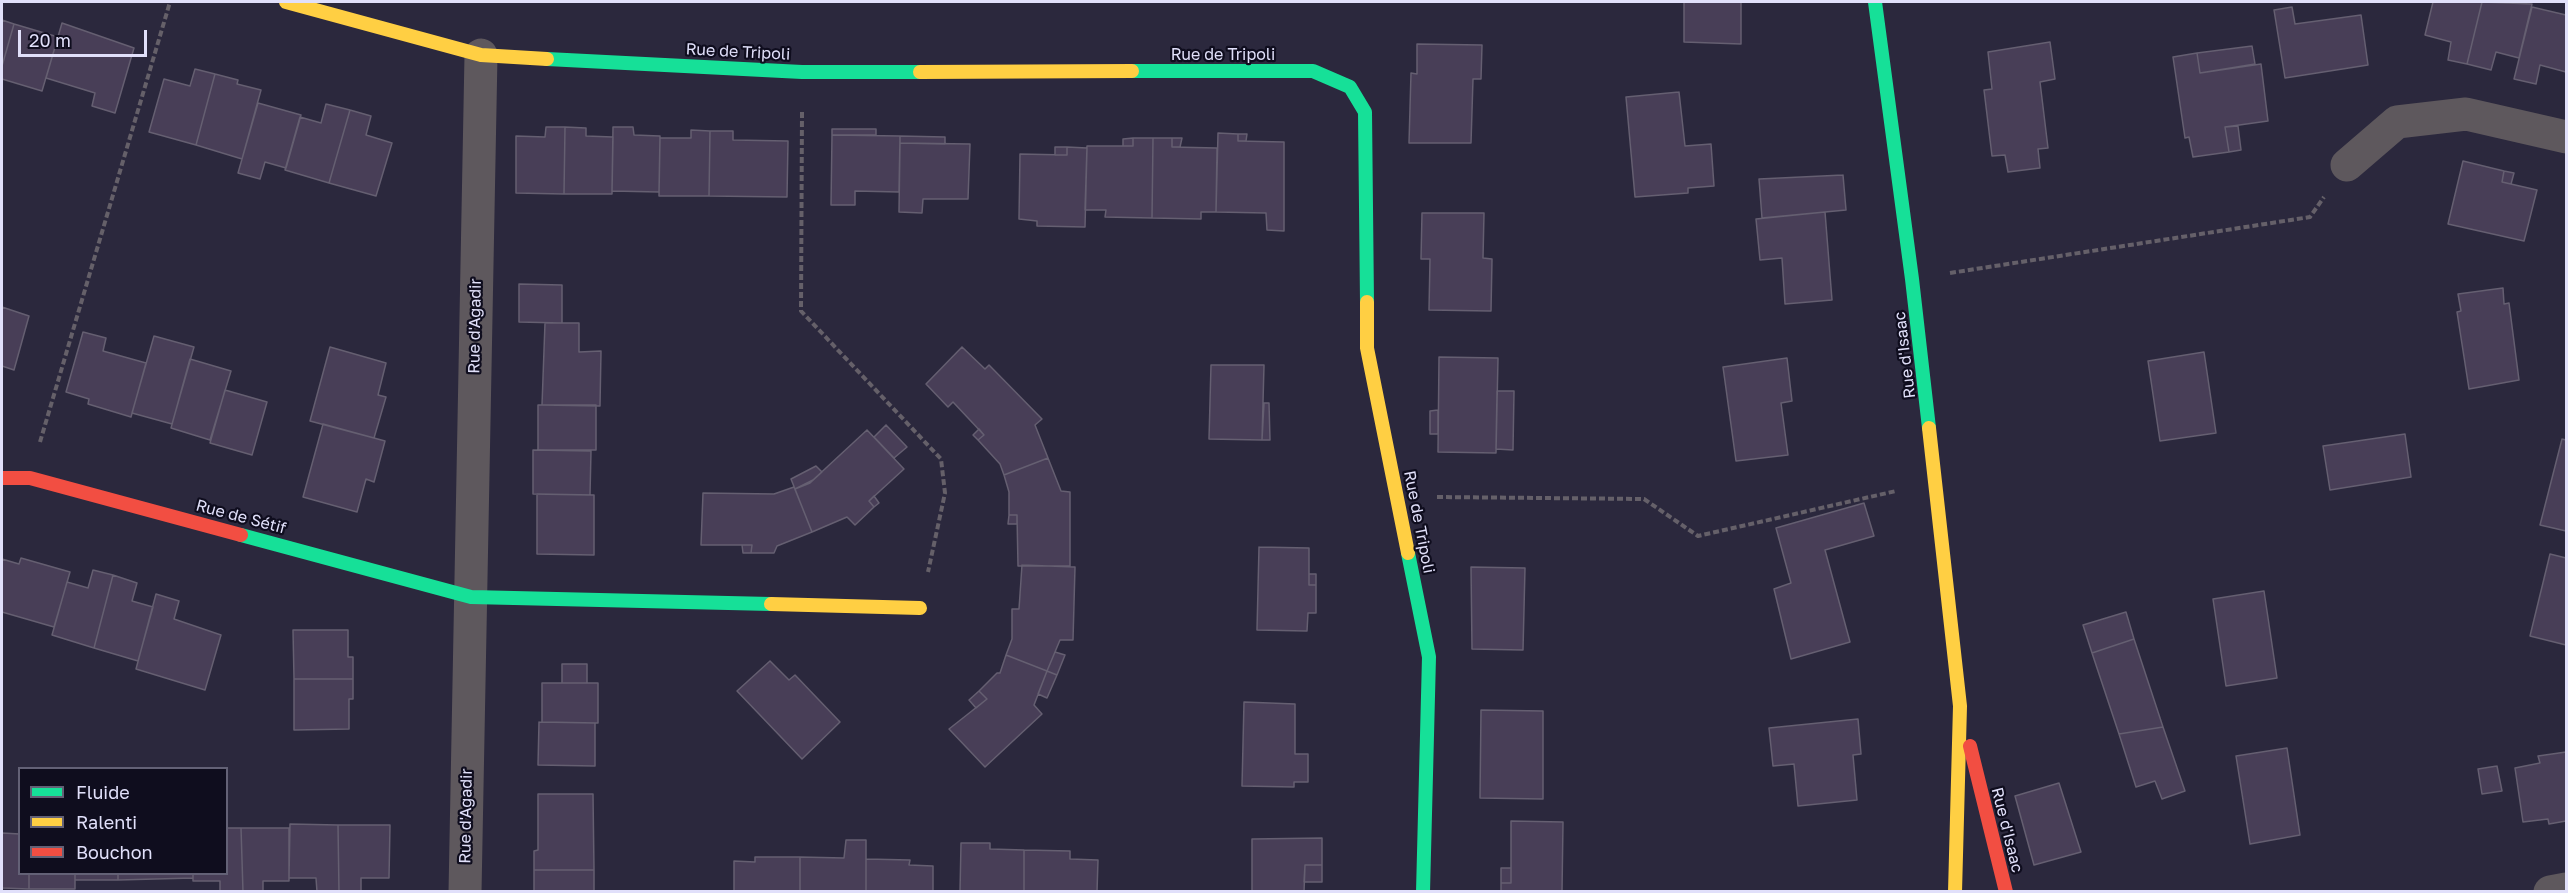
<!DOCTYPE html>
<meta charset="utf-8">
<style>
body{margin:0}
#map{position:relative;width:2568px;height:893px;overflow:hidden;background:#2b283d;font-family:"Golos Text",sans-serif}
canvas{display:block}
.frame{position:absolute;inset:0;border:3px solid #e1e0fa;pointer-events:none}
.legend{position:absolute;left:18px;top:767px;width:210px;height:108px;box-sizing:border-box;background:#0f0d1e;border:2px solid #636176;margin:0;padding:8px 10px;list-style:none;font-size:18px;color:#e1e0fa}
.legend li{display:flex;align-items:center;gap:12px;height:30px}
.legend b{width:30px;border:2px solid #636176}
.scale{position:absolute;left:18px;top:30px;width:129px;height:27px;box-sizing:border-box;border:3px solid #e1e0fa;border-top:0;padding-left:8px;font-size:18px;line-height:21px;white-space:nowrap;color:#e1e0fa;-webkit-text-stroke:4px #0f0d1e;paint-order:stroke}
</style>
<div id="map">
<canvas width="2568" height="893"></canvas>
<div class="frame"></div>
<ul class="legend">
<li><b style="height:8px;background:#16e098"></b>Fluide</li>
<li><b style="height:8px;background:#ffcf43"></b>Ralenti</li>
<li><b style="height:8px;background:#f24e42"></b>Bouchon</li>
</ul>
<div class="scale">20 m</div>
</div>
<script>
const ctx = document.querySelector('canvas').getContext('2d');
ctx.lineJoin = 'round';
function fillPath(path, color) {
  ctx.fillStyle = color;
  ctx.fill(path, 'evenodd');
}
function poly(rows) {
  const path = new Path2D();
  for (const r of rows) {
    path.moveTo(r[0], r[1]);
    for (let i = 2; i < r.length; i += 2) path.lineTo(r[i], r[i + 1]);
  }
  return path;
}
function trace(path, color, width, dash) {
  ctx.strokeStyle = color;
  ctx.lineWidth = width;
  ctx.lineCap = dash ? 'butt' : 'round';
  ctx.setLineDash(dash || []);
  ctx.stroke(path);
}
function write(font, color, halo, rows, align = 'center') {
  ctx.font = font + ' "Golos Text",sans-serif';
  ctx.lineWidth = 4.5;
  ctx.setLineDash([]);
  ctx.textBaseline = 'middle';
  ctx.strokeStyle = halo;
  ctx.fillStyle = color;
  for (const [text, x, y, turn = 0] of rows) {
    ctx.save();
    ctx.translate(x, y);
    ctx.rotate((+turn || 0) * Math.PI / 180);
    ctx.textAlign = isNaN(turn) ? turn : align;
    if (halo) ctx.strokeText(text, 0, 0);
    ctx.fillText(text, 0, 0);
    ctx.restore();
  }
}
const building = poly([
 [1684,2,1741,2,1741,44,1684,42,1684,2],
 [2433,2,2482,2,2467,64,2448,60,2451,42,2425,35,2433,2],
 [2482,2,2532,4,2519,58,2496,52,2491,70,2467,64,2482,2],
 [2292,7,2295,24,2361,15,2368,65,2285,78,2274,10,2292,7],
 [2532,7,2566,15,2566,72,2540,65,2536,84,2514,79,2532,7],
 [2,20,14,24,2,66,2,20],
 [62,23,134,48,115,113,92,106,95,93,46,78,62,23],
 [14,24,58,37,42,91,2,79,2,66,14,24],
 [2050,42,2055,79,2040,82,2048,148,2038,149,2040,168,2008,172,2005,155,1992,156,1984,90,1992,89,1988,52,2050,42],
 [1417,44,1482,45,1481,79,1473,79,1471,143,1409,143,1411,73,1417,74,1417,44],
 [2252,46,2255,64,2200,73,2197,53,2252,46],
 [2197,53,2200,73,2261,64,2268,121,2225,127,2229,152,2193,157,2189,137,2185,138,2173,57,2197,53],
 [195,69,215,74,196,145,149,132,164,79,190,86,195,69],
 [215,74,238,80,237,84,261,90,242,159,196,145,215,74],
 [1679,92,1685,146,1711,144,1714,186,1688,188,1688,193,1635,197,1626,97,1679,92],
 [258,103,301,115,286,168,265,162,260,179,238,173,258,103],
 [326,104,350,110,329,183,285,170,300,117,321,123,326,104],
 [350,110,371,116,366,135,392,143,376,196,329,183,350,110],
 [2238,126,2241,150,2229,152,2225,127,2238,126],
 [546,127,565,127,564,194,516,193,516,136,545,137,546,127],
 [565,127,586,128,586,136,613,137,612,194,564,194,565,127],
 [613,127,633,127,634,135,660,136,659,192,612,191,613,127],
 [832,129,876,129,876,135,832,135,832,129],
 [691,130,710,131,709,196,659,196,660,138,691,138,691,130],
 [710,131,733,131,733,140,788,141,787,197,709,196,710,131],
 [1218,133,1238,134,1238,141,1284,142,1284,231,1267,230,1266,213,1216,212,1218,133],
 [1238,134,1247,134,1246,141,1238,141,1238,134],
 [832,135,900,136,899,192,855,191,855,205,831,205,832,135],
 [900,136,945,137,945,144,900,143,900,136],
 [1133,138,1153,138,1152,218,1105,217,1106,210,1085,210,1087,146,1133,146,1133,138],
 [1133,138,1133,146,1123,146,1123,139,1133,138],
 [1153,138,1172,138,1172,147,1217,148,1216,212,1201,212,1201,219,1152,218,1153,138],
 [1172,138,1182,138,1180,147,1172,147,1172,138],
 [900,143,970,144,968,199,923,199,922,213,899,212,900,143],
 [1055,147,1067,147,1067,155,1055,155,1055,147],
 [1067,147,1087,148,1085,227,1037,226,1037,221,1019,219,1020,154,1067,155,1067,147],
 [2463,161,2504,171,2502,182,2537,190,2524,241,2448,224,2463,161],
 [2504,171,2514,173,2511,184,2502,182,2504,171],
 [1843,175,1846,210,1762,218,1759,179,1843,175],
 [1825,212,1832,300,1785,304,1782,258,1760,260,1756,219,1825,212],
 [1422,213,1484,213,1483,258,1492,259,1491,311,1429,310,1430,259,1421,259,1422,213],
 [519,284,562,285,562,323,519,322,519,284],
 [2503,288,2504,304,2509,303,2519,380,2469,389,2457,312,2461,311,2458,294,2503,288],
 [2,307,29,316,14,370,2,366,2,307],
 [545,323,579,323,579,352,601,351,600,406,542,405,545,323],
 [83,332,106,338,103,351,146,363,131,417,88,404,89,399,66,392,83,332],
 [154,336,194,347,172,424,132,413,154,336],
 [330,347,386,363,378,395,386,397,374,438,310,421,330,347],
 [962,347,985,369,989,365,1042,419,1035,425,1048,458,1004,475,1000,464,978,440,984,435,953,402,948,407,926,384,962,347],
 [2204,352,2216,433,2160,441,2148,361,2204,352],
 [1439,357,1498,358,1496,453,1438,452,1439,357],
 [1787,358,1792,401,1781,403,1788,455,1736,461,1723,367,1787,358],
 [190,359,231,371,210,440,171,428,190,359],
 [1211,365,1264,365,1262,440,1209,439,1211,365],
 [225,390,267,402,252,455,210,443,225,390],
 [1497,391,1514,391,1513,450,1496,449,1497,391],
 [1264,403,1269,403,1270,440,1262,440,1264,403],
 [538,405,596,405,596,450,538,450,538,405],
 [1438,410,1438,434,1430,434,1430,411,1438,410],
 [323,424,385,441,374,482,366,479,357,512,303,497,323,424],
 [886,425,907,447,894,458,874,437,886,425],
 [979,429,984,435,978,440,973,435,979,429],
 [867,430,904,469,869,501,874,507,855,525,847,517,812,532,795,489,813,480,867,430],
 [2405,434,2411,477,2330,490,2323,446,2405,434],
 [2562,439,2566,440,2566,531,2540,525,2562,439],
 [533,450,591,451,590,495,533,494,533,450],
 [1048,458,1061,491,1070,492,1070,566,1018,566,1017,515,1009,515,1009,492,1004,475,1048,458],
 [816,466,822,472,810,483,795,489,791,479,816,466],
 [794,487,812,532,777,546,774,553,751,553,752,545,701,545,703,493,774,494,794,487],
 [537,494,594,495,594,555,537,554,537,494],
 [874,496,879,503,874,507,869,501,874,496],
 [1864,503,1874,536,1825,550,1850,642,1791,659,1774,589,1791,583,1776,528,1864,503],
 [1009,515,1017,515,1017,524,1008,524,1009,515],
 [742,545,752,545,751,553,743,553,742,545],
 [1259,547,1309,548,1309,585,1316,585,1316,613,1308,613,1307,631,1257,630,1259,547],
 [2550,554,2566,558,2566,645,2530,636,2550,554],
 [21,558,70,572,54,627,2,612,2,559,19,564,21,558],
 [1022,565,1075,567,1073,640,1060,640,1047,671,1006,655,1012,639,1012,609,1019,609,1022,565],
 [1471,567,1525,568,1523,650,1472,649,1471,567],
 [93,570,113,575,94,648,52,635,67,582,88,588,93,570],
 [1309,574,1316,574,1316,585,1309,585,1309,574],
 [113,575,137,583,132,601,153,607,138,661,94,648,113,575],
 [2264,591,2277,678,2226,686,2213,599,2264,591],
 [156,594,179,601,174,619,221,635,205,690,136,669,156,594],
 [2126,612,2134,639,2092,653,2083,625,2126,612],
 [293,630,348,630,348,657,353,657,353,679,294,679,293,630],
 [2134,639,2163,727,2119,734,2092,653,2134,639],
 [1055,652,1065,655,1057,675,1047,671,1055,652],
 [1006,655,1047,671,1034,705,1042,714,985,767,949,729,987,699,979,691,997,673,1000,673,1006,655],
 [770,661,789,680,795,675,840,722,802,759,737,691,770,661],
 [562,664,587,664,587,683,562,683,562,664],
 [1047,671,1057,675,1047,698,1038,694,1047,671],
 [294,679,353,679,353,699,349,699,349,729,294,730,294,679],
 [542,683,598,683,598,723,542,722,542,683],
 [979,691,987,699,976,708,969,700,979,691],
 [1244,702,1295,704,1295,754,1308,754,1308,782,1294,782,1294,787,1242,786,1244,702],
 [1481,710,1543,711,1543,799,1480,798,1481,710],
 [1858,719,1861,754,1853,755,1857,800,1798,806,1794,764,1773,766,1769,728,1858,719],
 [539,722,595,723,595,766,538,765,539,722],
 [2163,727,2185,791,2162,799,2155,781,2136,787,2119,734,2163,727],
 [2287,748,2300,835,2250,844,2236,756,2287,748],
 [2566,752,2566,821,2549,824,2548,819,2523,822,2515,768,2540,763,2538,756,2566,752],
 [2497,766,2502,791,2482,794,2478,769,2497,766],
 [2059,783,2081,852,2034,865,2015,796,2059,783],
 [538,794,593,794,594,870,534,870,534,851,538,850,538,794],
 [1511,821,1563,822,1562,892,1501,892,1501,883,1511,883,1511,821],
 [290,824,338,825,339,892,317,892,316,878,289,878,290,824],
 [338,825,390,825,389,878,361,878,361,892,339,892,338,825],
 [226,828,241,828,243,892,220,892,220,881,193,881,193,874,226,874,226,828],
 [241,828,289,828,289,881,263,881,263,892,243,892,241,828],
 [2,833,20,834,20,874,29,874,29,889,2,888,2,833],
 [1322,838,1322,865,1305,865,1304,892,1252,892,1252,839,1322,838],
 [846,840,866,840,866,892,800,892,800,857,844,858,846,840],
 [961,843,990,843,990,849,1024,850,1024,892,960,892,961,843],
 [1024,850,1070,851,1070,859,1098,860,1097,892,1024,892,1024,850],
 [755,857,800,857,800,892,734,892,734,861,755,862,755,857],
 [866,859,910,860,909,865,933,866,933,892,866,892,866,859],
 [1305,865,1322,865,1322,882,1304,882,1305,865],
 [1501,868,1511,868,1511,883,1501,883,1501,868],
 [534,870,594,870,594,892,534,892,534,870],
 [29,874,75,874,75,889,29,889,29,874],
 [75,874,118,874,118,880,75,880,75,874],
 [118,874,193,874,193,878,118,880,118,874]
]);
const path = poly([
 [802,112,801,311,941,459,945,493,928,572],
 [1950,273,2310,217,2324,197],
 [40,442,170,2],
 [1437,497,1644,499,1698,536,1896,491]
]);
const street = poly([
 [2347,165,2397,122,2466,114,2566,137],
 [465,892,481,55],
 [2550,892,2566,889]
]);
const fast = poly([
 [1875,2,1912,279,1929,428],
 [547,59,802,72,920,72],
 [1132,71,1313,71,1350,87,1365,112,1367,302],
 [241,535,471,597,771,604],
 [1408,553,1429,657,1423,892]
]);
const slow = poly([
 [286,2,481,55,547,59],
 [920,72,1132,71],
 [1367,302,1367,348,1408,553],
 [1929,428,1960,706,1955,892],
 [771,604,920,608]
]);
const jam = poly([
 [2,478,30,478,241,535],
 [1970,746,2006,892]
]);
const streetNames = [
 ["Rue de Tripoli",738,52,3],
 ["Rue de Tripoli",1223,55],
 ["Rue d'Agadir",475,326,-89],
 ["Rue d'Isaac",1905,355,-97],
 ["Rue de Sétif",241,517,15],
 ["Rue de Tripoli",1419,522,79],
 ["Rue d'Agadir",466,816,-89],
 ["Rue d'Isaac",2007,830,76]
];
fillPath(building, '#483e57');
trace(building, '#655f71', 1.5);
trace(path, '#656069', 4, [6, 3]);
trace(street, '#5e585d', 33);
trace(fast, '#16e098', 14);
trace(slow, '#ffcf43', 14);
trace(jam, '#f24e42', 14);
write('16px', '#e1e0fa', '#0f0d1e', streetNames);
</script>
